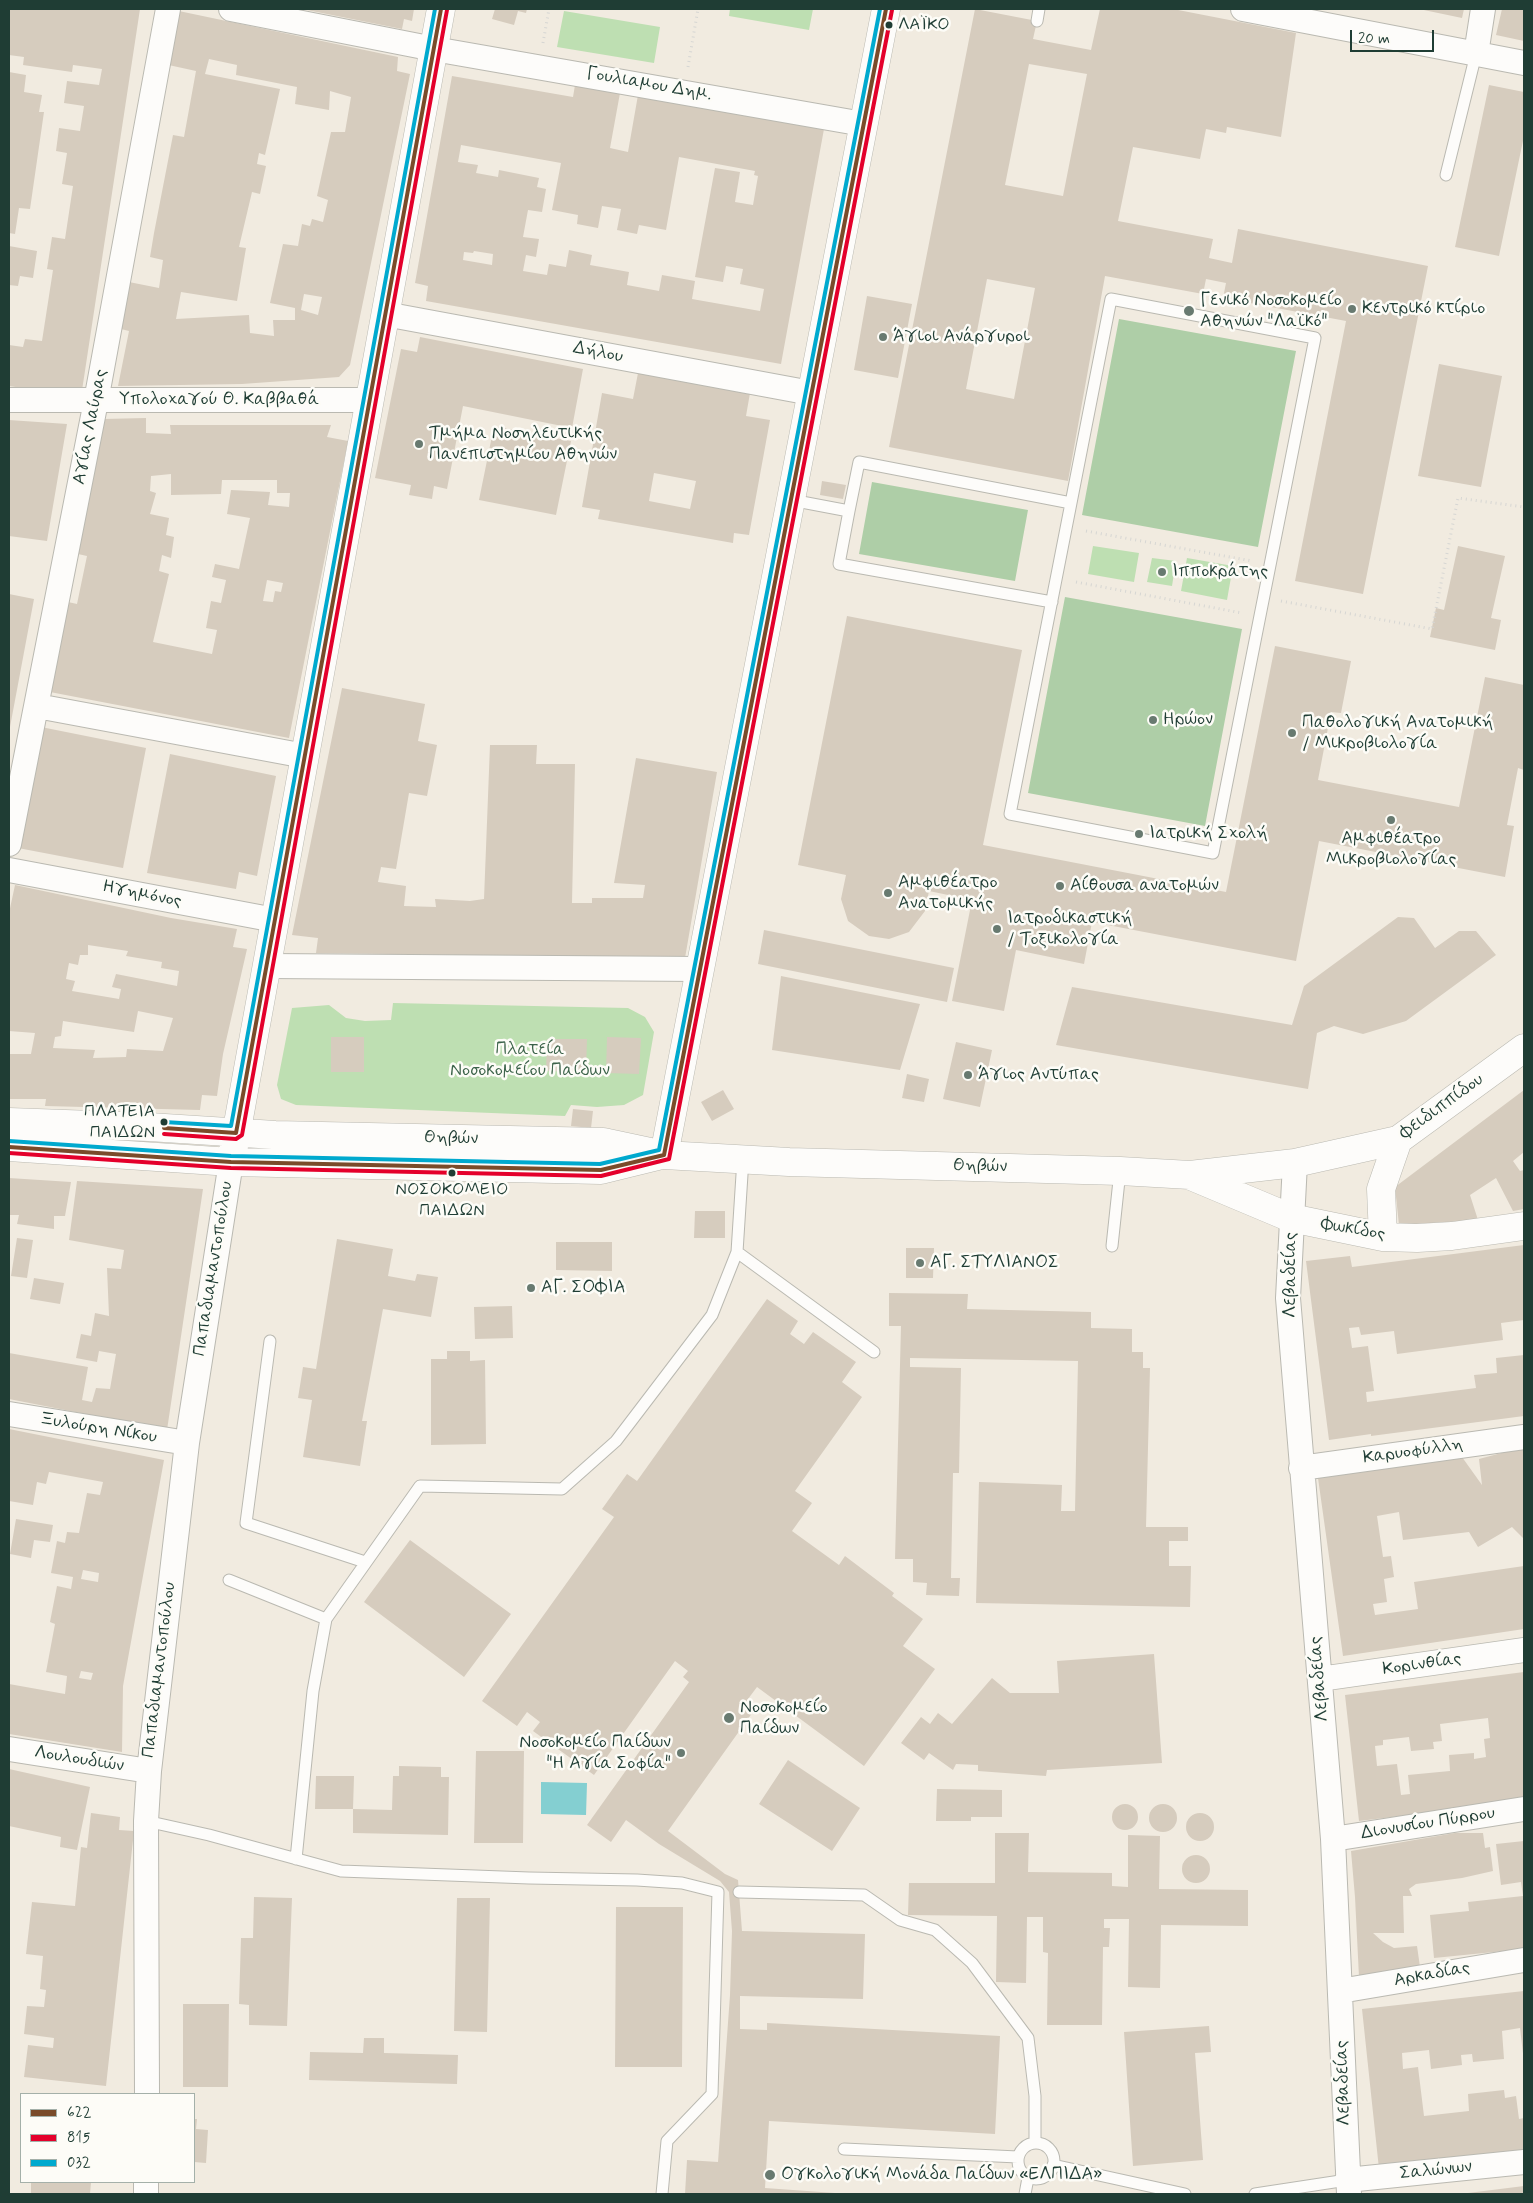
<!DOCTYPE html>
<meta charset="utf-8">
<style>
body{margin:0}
#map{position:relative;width:1533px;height:2203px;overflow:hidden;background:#f1ebe0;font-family:Mynerve,sans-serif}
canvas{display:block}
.frame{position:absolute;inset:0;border:10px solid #1f3d34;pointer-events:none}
.legend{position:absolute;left:20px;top:2093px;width:175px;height:90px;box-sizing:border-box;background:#fdfcf7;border:1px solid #a4b0a9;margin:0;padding:6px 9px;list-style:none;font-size:15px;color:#1f3d34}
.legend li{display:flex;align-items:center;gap:10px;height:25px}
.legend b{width:25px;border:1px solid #a4b0a9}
.scale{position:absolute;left:1350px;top:30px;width:84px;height:22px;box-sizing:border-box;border:2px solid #1f3d34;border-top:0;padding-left:6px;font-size:15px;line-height:18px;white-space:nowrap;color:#1f3d34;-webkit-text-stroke:4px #fdfcf7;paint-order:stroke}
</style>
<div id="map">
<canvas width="1533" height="2203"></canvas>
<div class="frame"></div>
<ul class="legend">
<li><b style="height:6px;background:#7a4b2a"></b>622</li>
<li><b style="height:6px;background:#e4002b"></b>815</li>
<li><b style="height:6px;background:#00a9ce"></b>032</li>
</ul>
<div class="scale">20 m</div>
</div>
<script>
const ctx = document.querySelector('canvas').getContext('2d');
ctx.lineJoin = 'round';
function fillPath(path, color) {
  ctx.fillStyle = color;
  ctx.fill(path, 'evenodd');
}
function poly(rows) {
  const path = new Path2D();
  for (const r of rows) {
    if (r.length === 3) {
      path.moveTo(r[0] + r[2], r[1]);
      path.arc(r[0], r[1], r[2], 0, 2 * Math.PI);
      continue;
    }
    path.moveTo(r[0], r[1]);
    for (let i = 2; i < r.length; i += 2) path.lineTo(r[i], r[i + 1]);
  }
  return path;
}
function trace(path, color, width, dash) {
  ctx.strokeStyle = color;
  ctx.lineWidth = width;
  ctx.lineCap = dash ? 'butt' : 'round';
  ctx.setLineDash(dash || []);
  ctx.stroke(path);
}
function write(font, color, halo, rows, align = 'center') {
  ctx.font = font + ' Mynerve,sans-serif';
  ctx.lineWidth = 5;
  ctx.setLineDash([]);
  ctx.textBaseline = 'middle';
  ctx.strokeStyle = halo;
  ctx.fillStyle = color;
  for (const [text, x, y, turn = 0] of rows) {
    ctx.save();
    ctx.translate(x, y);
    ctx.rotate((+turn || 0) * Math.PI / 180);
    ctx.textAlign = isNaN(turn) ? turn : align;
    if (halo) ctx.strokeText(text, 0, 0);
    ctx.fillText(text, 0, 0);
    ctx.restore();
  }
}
const green = poly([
 [730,9,813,9,809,30,729,16],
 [564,11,660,27,654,63,557,47],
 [1093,546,1139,553,1134,582,1088,574],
 [1152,558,1176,561,1172,586,1147,582],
 [1187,558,1233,566,1227,600,1181,591],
 [393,1003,628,1008,645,1017,654,1032,643,1095,624,1105,597,1107,571,1105,565,1116,296,1105,281,1099,277,1085,292,1008,329,1005,346,1018,365,1021,391,1020]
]);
const forest = poly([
 [1119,319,1296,351,1258,547,1082,515],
 [872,482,1028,510,1015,581,859,554],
 [1065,597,1242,629,1205,826,1028,793]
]);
const water = poly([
 [541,1782,587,1783,586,1815,541,1814]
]);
const building = poly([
 [9,9,140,9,81,397,9,386,9,345,23,347,25,339,42,341,53,270,47,269,52,237,65,239,73,186,62,184,67,153,56,151,59,128,80,131,84,106,64,103,67,81,99,85,102,69,73,65,72,72,23,65,24,57,9,55],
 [302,9,414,9,412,21,404,19,402,29],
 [495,9,527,9,526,13,518,11,514,25,492,19],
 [975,9,1037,21,1033,39,1091,50,1100,9,1173,9,1296,33,1281,137,1227,127,1226,133,1206,129,1200,159,1133,147,1118,221,1213,239,1209,258,1232,263,1238,229,1428,266,1363,594,1295,581,1346,321,1223,298,1226,283,1206,279,1203,294,1105,276,1068,481,889,447],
 [1029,64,1087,74,1063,196,1005,185],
 [987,279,1035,288,1014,399,966,389],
 [1419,9,1464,9,1462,18],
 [1502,9,1524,9,1524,41,1496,35],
 [174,10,398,57,397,71,410,74,350,365,339,377,242,384,118,386,129,331,121,329,129,282,159,288,163,260,150,257,154,233,173,135,184,137,196,71,164,64],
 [209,59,237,65,236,75,297,87,295,104,329,110,330,91,351,97,345,132,331,132,317,196,328,200,323,222,312,219,310,226,302,224,298,246,283,244,270,303,295,308,295,320,273,320,274,336,250,333,249,315,176,319,181,292,237,301,246,248,239,247,252,192,260,194,266,166,257,164,259,153,265,155,280,89,205,74],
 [304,294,322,297,318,315,301,310],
 [9,72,26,75,24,92,42,95,39,112,44,112,30,209,19,208,15,234,9,233],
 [452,76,573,97,575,85,620,93,610,148,628,152,638,95,824,129,781,364,426,301,428,286,415,283],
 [461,145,561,163,552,210,578,215,577,224,598,228,602,206,621,209,617,230,637,234,639,225,666,230,679,157,755,171,754,175,758,176,753,205,735,202,740,172,715,168,695,277,723,282,726,266,743,269,740,284,764,289,760,311,692,299,695,281,662,275,659,291,627,285,629,272,590,265,592,255,569,250,566,267,549,264,547,275,523,271,526,255,536,257,539,239,523,237,528,210,542,212,546,189,537,187,539,178,499,170,498,177,476,173,478,165,458,162],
 [474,251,493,254,492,265,463,260,464,252,473,253],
 [1489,85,1524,92,1524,136,1499,256,1455,247],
 [9,246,37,251,33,278,20,276,18,286,9,285],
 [867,296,912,304,898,378,854,370],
 [420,337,583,369,572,428,463,406,447,489,434,486,432,499,409,495,411,485,375,478,401,349,417,352],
 [1439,364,1502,376,1481,487,1418,476],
 [638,373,750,393,746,416,770,420,749,535,734,533,733,543,598,519,600,510,582,507,602,393,633,399],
 [654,473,696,481,690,509,649,501],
 [146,418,146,433,171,434,170,425,331,425,327,437,348,441,289,738,50,692,68,602,77,604,87,556,78,554,103,419],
 [171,474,171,495,221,494,222,480,277,480,277,493,290,493,289,507,268,505,270,492,231,490,227,514,250,518,239,569,215,564,212,577,226,580,221,603,211,601,206,628,217,630,212,654,153,642,169,574,159,571,162,555,171,558,174,537,166,535,169,518,150,514,156,493,150,491,151,476],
 [267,580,283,583,281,592,275,591,273,602,263,601],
 [9,420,67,424,47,541,9,536],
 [494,426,571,441,556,515,479,500],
 [822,481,846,485,843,499,820,495],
 [1458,546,1505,556,1491,618,1501,620,1495,650,1430,637,1436,608,1444,610],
 [9,594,34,599,10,727,9,727],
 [847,616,1022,650,983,845,1226,892,1275,646,1351,661,1341,713,1331,712,1318,780,1459,807,1485,677,1524,685,1524,770,1518,768,1507,825,1514,826,1505,877,1319,841,1296,961,1092,922,1084,964,1016,950,1004,1011,952,1001,972,900,929,891,925,911,909,932,889,939,869,936,848,921,841,899,846,875,798,865],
 [342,688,425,704,418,741,437,745,427,796,409,793,396,869,381,867,378,882,406,886,404,906,436,907,435,899,470,901,484,899,490,745,537,745,536,764,575,764,572,903,592,903,592,898,643,898,645,885,614,883,636,758,717,772,685,958,316,953,318,938,292,935],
 [41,727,146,748,123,868,18,848],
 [170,754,276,776,257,876,239,872,236,889,147,873],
 [15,885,171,918,237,929,233,947,247,949,223,1054,217,1096,202,1095,200,1110,45,1106,46,1099,9,1099,9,1054,31,1054,35,1033,9,1031,9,913],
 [88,945,128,951,126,956,162,962,161,968,179,971,177,986,116,974,112,987,121,989,119,999,72,991,75,981,66,979,69,963,78,965,80,955,88,955],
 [138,1011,173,1018,163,1051,127,1049,126,1057,93,1058,95,1050,53,1048,55,1037,61,1036,63,1021,134,1032],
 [1398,917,1414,918,1435,948,1459,931,1476,931,1496,955,1406,1021,1363,1034,1334,1026,1317,1033,1308,1089,1056,1045,1072,987,1292,1025,1304,986],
 [764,930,954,968,947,1002,758,964],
 [781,976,920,1004,900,1070,772,1050],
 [331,1037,364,1037,364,1072,331,1072],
 [607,1037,641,1038,639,1074,606,1073],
 [547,1039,587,1039,586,1072,546,1071],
 [956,1042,992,1050,980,1107,943,1099],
 [907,1074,929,1079,924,1102,902,1098],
 [723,1090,734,1109,712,1121,701,1102],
 [1524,1090,1524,1152,1513,1161,1520,1171,1524,1170,1524,1209,1513,1211,1496,1178,1470,1195,1478,1220,1399,1225,1395,1187],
 [573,1109,593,1111,591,1128,571,1126],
 [9,1178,71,1182,65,1216,54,1216,54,1229,17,1224,19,1215,9,1215],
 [77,1181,203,1189,167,1430,9,1399,9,1353,88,1367,82,1400,92,1402,96,1388,110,1389,116,1354,99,1351,97,1362,76,1358,81,1334,91,1336,95,1313,109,1316,107,1268,121,1269,124,1250,69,1240],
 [695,1211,725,1211,725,1238,694,1238],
 [17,1238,33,1240,27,1278,11,1276],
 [337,1239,393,1249,388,1276,415,1281,417,1274,438,1277,431,1317,383,1309,362,1421,367,1421,360,1466,303,1457,312,1400,298,1398,303,1367,316,1369],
 [556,1242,612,1242,612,1271,556,1270],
 [1524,1245,1524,1320,1501,1323,1503,1340,1397,1354,1394,1331,1361,1335,1359,1327,1349,1328,1352,1348,1368,1346,1374,1391,1366,1392,1367,1402,1476,1388,1474,1375,1497,1373,1496,1358,1524,1355,1524,1416,1371,1436,1371,1434,1329,1440,1306,1261,1350,1256,1352,1267],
 [906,1248,934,1248,933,1278,906,1278],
 [34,1278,64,1283,60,1304,30,1299],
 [889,1293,968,1294,967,1309,1091,1312,1091,1328,1132,1329,1132,1352,1143,1352,1143,1368,1150,1368,1146,1527,1188,1527,1188,1541,1169,1541,1169,1566,1191,1566,1190,1607,976,1603,979,1482,1062,1485,1061,1511,1075,1511,1078,1361,910,1358,910,1367,961,1368,959,1473,953,1473,951,1578,960,1578,959,1596,926,1595,927,1583,913,1582,913,1559,895,1559,901,1326,889,1326],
 [767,1299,798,1321,790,1334,804,1344,813,1332,856,1362,842,1382,862,1397,795,1491,812,1503,792,1531,839,1565,845,1556,894,1593,892,1596,923,1619,903,1646,935,1669,864,1766,757,1687,745,1703,755,1709,668,1831,725,1874,738,1880,742,1931,865,1934,863,1999,740,1996,740,2029,767,2030,767,2023,1000,2036,995,2134,769,2121,765,2188,849,2194,685,2194,687,2160,718,2162,730,1995,732,1931,729,1892,720,1881,659,1844,626,1820,611,1842,587,1825,689,1682,683,1677,688,1671,675,1661,594,1775,533,1731,540,1722,527,1712,517,1726,482,1701,614,1517,602,1509,627,1474,637,1481],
 [512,1306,513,1338,475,1339,474,1307],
 [447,1351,470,1351,470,1361,485,1360,486,1444,431,1445,431,1359,447,1359],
 [9,1429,164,1460,123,1686,122,1752,9,1734,9,1684,65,1694,67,1676,46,1672,55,1624,50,1622,57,1586,71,1589,73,1577,51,1573,57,1541,65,1543,67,1532,79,1533,87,1493,100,1495,103,1482,49,1472,46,1484,37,1482,33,1505,9,1501],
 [83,1570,99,1573,98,1582,81,1579],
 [81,1671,93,1673,91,1680,79,1678],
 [1524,1447,1524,1539,1512,1527,1478,1547,1469,1532,1403,1540,1399,1512,1377,1516,1383,1557,1391,1556,1394,1577,1384,1579,1387,1602,1373,1604,1375,1615,1418,1609,1414,1582,1524,1566,1524,1629,1343,1656,1318,1478,1462,1457,1482,1485,1479,1459],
 [16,1519,53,1525,50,1542,34,1540,31,1558,10,1554],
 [410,1540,511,1614,464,1677,364,1602],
 [1154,1654,1162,1763,1047,1770,1046,1776,978,1771,978,1765,956,1764,953,1770,929,1753,924,1760,901,1743,921,1717,930,1724,938,1713,952,1724,992,1678,1010,1693,1059,1693,1057,1661],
 [1524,1672,1524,1801,1359,1821,1345,1695],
 [1488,1718,1490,1738,1484,1739,1486,1757,1474,1759,1474,1753,1449,1755,1450,1771,1408,1775,1410,1794,1401,1795,1397,1764,1377,1766,1375,1746,1383,1745,1383,1740,1409,1737,1411,1751,1434,1749,1433,1742,1442,1741,1440,1724],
 [476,1751,524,1751,523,1843,474,1843],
 [788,1760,860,1808,832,1851,759,1804],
 [399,1766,441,1767,441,1777,449,1777,448,1835,353,1833,353,1809,392,1810,393,1776,399,1776],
 [9,1769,90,1787,77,1850,60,1847,61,1837,9,1826],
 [316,1776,354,1776,353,1809,315,1809],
 [937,1789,1002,1790,1002,1817,971,1817,971,1821,936,1821],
 [1125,1817,13],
 [1163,1818,14],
 [91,1813,120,1817,119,1830,134,1831,106,2086,24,2077,28,2045,53,2048,54,2038,24,2034,27,2006,44,2007,46,1990,40,1989,43,1956,26,1954,32,1902,75,1906,81,1847,87,1848],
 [1200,1827,14],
 [995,1833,1029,1833,1028,1872,1112,1873,1112,1886,1128,1887,1128,1835,1160,1836,1159,1889,1248,1890,1248,1926,1161,1925,1160,1988,1128,1987,1129,1919,1104,1919,1104,1928,1110,1928,1109,1947,1103,1947,1102,2025,1047,2025,1048,1953,1043,1952,1043,1917,1027,1917,1026,1983,996,1982,997,1916,908,1915,909,1883,995,1883],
 [1455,1833,1483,1833,1485,1848,1490,1847,1493,1871,1462,1878,1416,1884,1409,1889,1412,1896,1403,1896,1404,1933,1373,1933,1383,1942,1394,1948,1417,1946,1420,1967,1359,1977,1355,1897,1351,1851],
 [1524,1841,1524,1949,1434,1958,1430,1915,1469,1911,1468,1902,1523,1896,1521,1882,1501,1885,1496,1844],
 [1196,1869,14],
 [254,1897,292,1898,287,2026,249,2025,249,2005,239,2004,241,1938,253,1938],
 [457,1898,490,1898,487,2032,454,2031],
 [616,1907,683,1907,682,2067,615,2067],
 [1524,1991,1524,2062,1520,2028,1502,2031,1504,2059,1473,2062,1472,2054,1461,2055,1462,2065,1431,2069,1429,2050,1402,2053,1403,2069,1418,2067,1424,2116,1469,2111,1468,2094,1504,2090,1505,2098,1516,2096,1519,2119,1524,2118,1524,2153,1379,2169,1362,2009],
 [183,2004,229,2004,228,2087,183,2087],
 [1209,2026,1211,2052,1195,2053,1203,2160,1133,2166,1124,2032],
 [364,2038,384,2038,384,2053,458,2055,457,2084,309,2080,310,2052,363,2053],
 [194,2119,197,2119,196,2129,208,2130,206,2163,194,2162],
 [31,2182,91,2182,90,2194,31,2194],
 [1524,2186,1524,2194,1468,2194,1468,2193]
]);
const path = poly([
 [543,43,549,9],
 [688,67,698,9],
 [1086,531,1252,561],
 [1076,582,1242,613],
 [1281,601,1432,629,1458,498,1524,507]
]);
const lane = poly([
 [1037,21,1039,9],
 [1446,175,1476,54],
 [1111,299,1315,338,1213,853,1010,814,1111,299],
 [791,500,849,511],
 [1052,602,839,564,849,511,859,462,1071,503],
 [1112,1246,1120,1171],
 [737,1252,874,1352],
 [270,1341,246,1523,365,1562],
 [229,1580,326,1619],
 [146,1821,209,1835,341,1871,529,1878,637,1880,682,1883,718,1892,712,2094,667,2141,662,2194],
 [296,1859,313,1691,326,1619,420,1486,562,1489,616,1441,712,1315,737,1252,743,1159],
 [739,1892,864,1895,900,1920,935,1930,972,1963,1028,2038,1035,2096,1035,2143],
 [1036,2161,18],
 [844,2149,1018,2157],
 [1053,2165,1185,2194],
 [1025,2194,1028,2178],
 [1255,2194,1347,2180]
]);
const street = poly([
 [231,9,434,49,863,124],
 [1243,9,1524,63],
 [1476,54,1483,9],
 [385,314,811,393],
 [9,400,370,400],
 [37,706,305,756],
 [9,844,96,401,168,9],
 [9,870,275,920],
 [267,966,700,969],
 [1295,1163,1288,1298,1333,1839,1349,2194],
 [9,1414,187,1443],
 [1301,1468,1524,1437],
 [1320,1679,1524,1650],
 [9,1749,149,1771],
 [1333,1839,1524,1809],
 [1340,1991,1524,1960],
 [147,2094,146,1821,149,1771,187,1443,231,1162],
 [1347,2180,1524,2162],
 [146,2194,146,2182]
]);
const secondary = poly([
 [9,1122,149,1127,275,1135,603,1142,664,1155,789,1162,1120,1171,1190,1175,1295,1163,1398,1140,1524,1048],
 [9,1147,231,1162,601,1170,658,1156],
 [664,1155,886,9],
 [231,1162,441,9],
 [1191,1176,1291,1218,1383,1237,1417,1238,1452,1236,1524,1226],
 [1383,1237,1381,1189,1398,1140]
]);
const bus1 = poly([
 [164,1128,236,1133,441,9],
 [9,1147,231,1162,601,1170,664,1155,886,9]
]);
const bus2 = poly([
 [164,1134,236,1139,242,1135,447,10],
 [9,1153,231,1168,601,1176,669,1159,892,10]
]);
const bus3 = poly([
 [164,1122,231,1126,435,9],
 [9,1141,231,1156,600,1164,659,1150,880,9]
]);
const markers = [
 [889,25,4.5,"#1f3d34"],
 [1352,309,5,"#687a70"],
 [1189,311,6,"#687a70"],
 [883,337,5,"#687a70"],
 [419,444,5,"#687a70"],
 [1162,572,5,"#687a70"],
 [1153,720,5,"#687a70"],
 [1292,733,5,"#687a70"],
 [1391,820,5,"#687a70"],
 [1139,834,5,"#687a70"],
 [1060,886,5,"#687a70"],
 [888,893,5,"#687a70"],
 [997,929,5,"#687a70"],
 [968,1075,5,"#687a70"],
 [164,1122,4.5,"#1f3d34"],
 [452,1173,4.5,"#1f3d34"],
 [920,1263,5,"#687a70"],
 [531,1288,5,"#687a70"],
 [729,1718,6,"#687a70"],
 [681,1753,5,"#687a70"],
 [770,2175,6,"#687a70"]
];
const busNames = [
 ["ΛΑΪΚΟ",898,25],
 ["ΠΛΑΤΕΙΑ",155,1112,"right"],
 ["ΠΑΙΔΩΝ",155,1133,"right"],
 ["ΝΟΣΟΚΟΜΕΙΟ",452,1190,"center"],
 ["ΠΑΙΔΩΝ",452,1211,"center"]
];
const streetNames = [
 ["Γουλιαμου Δημ.",649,85,10],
 ["Δήλου",598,353,11],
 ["Υπολοχαγού Θ. Καββαθά",219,400],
 ["Αγίας Λαύρας",91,427,-79],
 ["Ηγημόνος",142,895,11],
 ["Φειδιππίδου",1442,1107,-36],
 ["Θηβών",451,1139,1],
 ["Θηβών",980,1167,1],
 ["Φωκίδος",1353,1230,10],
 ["Παπαδιαμαντοπούλου",214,1269,-81],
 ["Λεβαδείας",1291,1275,-90],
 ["Ξυλούρη Νίκου",98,1429,9],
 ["Καρυοφύλλη",1413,1452,-8],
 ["Κορινθίας",1422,1665,-8],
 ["Παπαδιαμαντοπούλου",160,1670,-83],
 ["Λεβαδείας",1320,1679,-95],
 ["Λουλουδιών",79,1760,9],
 ["Διονυσίου Πύρρου",1428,1824,-9],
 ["Αρκαδίας",1432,1975,-10],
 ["Λεβαδείας",1344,2083,-92],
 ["Σαλώνων",1436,2171,-6]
];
const poiNames = [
 ["Γενικό Νοσοκομείο",1200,301],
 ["Αθηνών \"Λαϊκό\"",1200,322],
 ["Κεντρικό κτίριο",1362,309],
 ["Άγιοι Ανάργυροι",893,337],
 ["Τμήμα Νοσηλευτικής",429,434],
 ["Πανεπιστημίου Αθηνών",429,455],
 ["Ιπποκράτης",1172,572],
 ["Ηρώον",1163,720],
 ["Παθολογική Ανατομική",1302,723],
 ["/ Μικροβιολογία",1302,744],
 ["Ιατρική Σχολή",1149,834],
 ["Αμφιθέατρο",1391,839,"center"],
 ["Μικροβιολογίας",1391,860,"center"],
 ["Αμφιθέατρο",898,883],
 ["Ανατομικής",898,904],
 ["Αίθουσα ανατομών",1070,886],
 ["Ιατροδικαστική",1007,919],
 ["/ Τοξικολογία",1007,940],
 ["Άγιος Αντύπας",978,1075],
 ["ΑΓ. ΣΤΥΛΙΑΝΟΣ",930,1263],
 ["ΑΓ. ΣΟΦΙΑ",541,1288],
 ["Νοσοκομείο",740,1708],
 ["Παίδων",740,1729],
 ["Νοσοκομείο Παίδων",671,1743,"right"],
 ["\"Η Αγία Σοφία\"",671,1764,"right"],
 ["Ογκολογική Μονάδα Παίδων «ΕΛΠΙΔΑ»",781,2175]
];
const parkNames = [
 ["Πλατεία",530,1050],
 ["Νοσοκομείου Παίδων",530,1071]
];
fillPath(green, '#bedfb2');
fillPath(forest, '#aecea7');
fillPath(water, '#84cfd1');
fillPath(building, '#d6ccbe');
trace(lane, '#bab9b1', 13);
trace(street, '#bab9b1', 26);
trace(secondary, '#bab9b1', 29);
trace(path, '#d6d6d3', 3, [1, 4]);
trace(lane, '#fdfcfa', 11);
trace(street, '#fdfcfa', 24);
trace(secondary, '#fdfcfa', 28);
trace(bus1, '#7a4b2a', 4);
trace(bus2, '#e4002b', 4);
trace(bus3, '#00a9ce', 4);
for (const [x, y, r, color] of markers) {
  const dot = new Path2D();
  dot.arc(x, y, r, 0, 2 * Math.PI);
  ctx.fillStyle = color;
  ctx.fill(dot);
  trace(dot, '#fdfcf7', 2);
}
write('17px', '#1f3d34', '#fdfcf7', busNames, 'left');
write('18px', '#1f3d34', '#fdfcf7', streetNames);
write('18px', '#1f3d34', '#fdfcf7', poiNames, 'left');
write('18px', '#3c634a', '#fdfcf7', parkNames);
</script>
